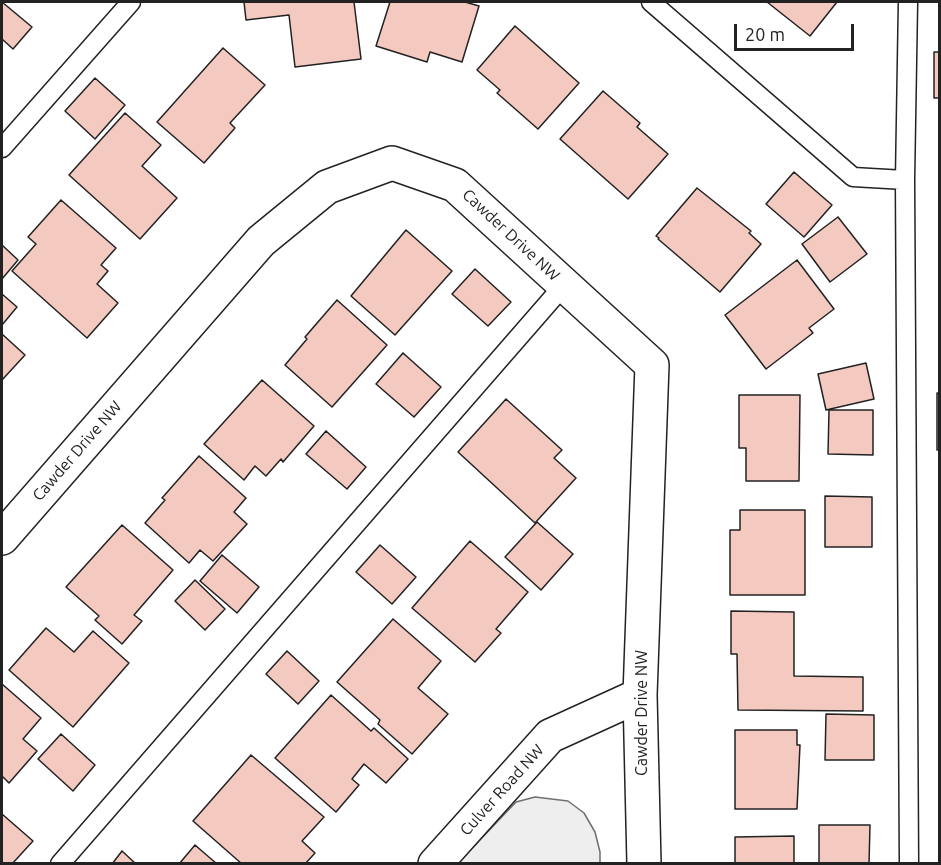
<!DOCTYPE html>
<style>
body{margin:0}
#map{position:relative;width:941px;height:865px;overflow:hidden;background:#fff;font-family:Ubuntu,sans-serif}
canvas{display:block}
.frame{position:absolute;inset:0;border:3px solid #222;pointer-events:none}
.scale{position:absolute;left:734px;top:24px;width:120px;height:27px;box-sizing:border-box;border:3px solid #222;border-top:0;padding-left:8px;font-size:18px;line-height:21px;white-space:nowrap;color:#222;-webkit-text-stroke:4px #fff;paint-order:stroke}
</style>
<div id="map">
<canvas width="941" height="865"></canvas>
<div class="frame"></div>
<div class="scale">20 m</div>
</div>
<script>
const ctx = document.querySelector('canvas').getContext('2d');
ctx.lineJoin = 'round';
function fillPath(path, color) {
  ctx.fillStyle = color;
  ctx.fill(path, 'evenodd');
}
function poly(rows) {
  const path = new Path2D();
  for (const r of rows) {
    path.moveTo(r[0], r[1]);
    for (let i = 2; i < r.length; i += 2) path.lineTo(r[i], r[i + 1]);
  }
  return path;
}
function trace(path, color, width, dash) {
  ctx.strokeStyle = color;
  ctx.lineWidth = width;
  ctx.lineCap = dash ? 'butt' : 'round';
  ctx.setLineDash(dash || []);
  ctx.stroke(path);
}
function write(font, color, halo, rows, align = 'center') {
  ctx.font = font + ' Ubuntu,sans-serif';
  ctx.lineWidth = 4.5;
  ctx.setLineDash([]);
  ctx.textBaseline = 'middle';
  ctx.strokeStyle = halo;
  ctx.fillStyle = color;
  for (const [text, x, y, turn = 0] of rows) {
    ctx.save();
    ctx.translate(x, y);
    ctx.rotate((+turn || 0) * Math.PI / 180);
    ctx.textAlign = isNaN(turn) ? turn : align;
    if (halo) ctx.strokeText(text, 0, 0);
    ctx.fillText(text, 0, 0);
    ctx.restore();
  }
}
const green = poly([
 [535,797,568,801,584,813,595,832,600,852,600,863,458,863,516,802,535,797]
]);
const building = poly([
 [2,2,32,27,13,49,2,39,2,2],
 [244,2,354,2,361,59,295,67,289,15,246,20,244,2],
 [390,2,465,2,479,6,462,62,430,52,427,62,376,46,390,2],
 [767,2,837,2,810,36,767,2],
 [515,26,579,83,538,129,497,93,500,90,477,70,515,26],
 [223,48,265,85,230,123,235,128,204,163,157,122,223,48],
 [934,52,940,52,940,98,934,98,934,52],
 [95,78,125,105,95,139,65,111,95,78],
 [603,91,640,123,637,127,668,154,628,199,560,139,603,91],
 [125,113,161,145,142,166,177,198,140,239,69,175,125,113],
 [794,172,832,205,804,237,766,204,794,172],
 [697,188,751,231,749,233,761,244,720,292,658,239,659,238,656,236,697,188],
 [61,200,116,248,101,265,108,271,97,284,118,303,87,338,12,271,36,244,28,237,61,200],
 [838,217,867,254,830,282,802,244,838,217],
 [406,230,452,271,395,335,351,296,406,230],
 [2,245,18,260,2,279,2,245],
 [797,260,834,309,809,328,813,333,766,369,725,315,797,260],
 [475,269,511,302,488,326,452,294,475,269],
 [2,294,17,307,2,325,2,294],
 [337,300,387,345,332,407,285,365,307,339,305,337,337,300],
 [2,334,25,355,2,380,2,334],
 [403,353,441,387,414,417,376,384,403,353],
 [866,363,874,399,826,410,818,374,866,363],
 [262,380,314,426,283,462,281,459,266,476,255,466,244,480,204,444,262,380],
 [937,393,940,393,940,450,937,450,937,393],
 [739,395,800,395,799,481,746,481,746,448,739,448,739,395],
 [506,399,562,450,554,458,576,478,535,523,458,452,506,399],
 [829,410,873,410,873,455,828,454,829,410],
 [326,431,366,467,347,489,306,454,326,431],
 [199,456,246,498,234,512,247,524,213,561,200,550,189,563,145,523,165,500,162,498,199,456],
 [825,496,872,497,872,547,825,547,825,496],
 [740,510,805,510,805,595,730,595,730,530,740,530,740,510],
 [537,522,573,554,541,590,505,557,537,522],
 [122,525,173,570,134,615,142,621,122,644,95,620,99,616,66,587,122,525],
 [470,541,528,592,496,629,501,633,475,662,412,608,470,541],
 [380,545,416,577,392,604,356,572,380,545],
 [222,555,259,587,237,613,200,581,222,555],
 [195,580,225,609,205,630,175,601,195,580],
 [731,611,794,612,794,676,863,677,863,711,738,710,737,654,731,654,731,611],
 [393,619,441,661,418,688,448,714,412,754,378,724,380,720,337,682,393,619],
 [46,628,74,652,93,631,129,663,73,727,9,670,46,628],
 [287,651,319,681,298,704,266,674,287,651],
 [2,684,41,718,23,739,37,751,9,783,2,776,2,684],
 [331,695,371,731,374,728,408,759,386,783,364,764,352,779,359,785,336,812,275,758,331,695],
 [826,714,874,715,874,760,825,760,826,714],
 [735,730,797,730,797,745,800,745,797,809,735,809,735,730],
 [61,734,95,765,73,791,38,759,61,734],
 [251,755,324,817,302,841,315,853,305,864,242,864,193,821,251,755],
 [2,814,33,841,12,864,2,863,2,814],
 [819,825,870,825,869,864,819,864,819,825],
 [794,836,794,864,735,864,735,837,794,836],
 [195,845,217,864,179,864,195,845],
 [122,851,136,864,112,864,122,851]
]);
const service = poly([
 [651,2,853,177,905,180],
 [908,2,905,180,909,864],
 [2,148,131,2],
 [60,864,564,285]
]);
const minor = poly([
 [2,538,261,241,327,187,392,163,455,185,652,365,640,695,644,864],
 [435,864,550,736,640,695]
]);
const streetNames = [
 ["Cawder Drive NW",511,235,43],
 ["Cawder Drive NW",77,451,-49],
 ["Cawder Drive NW",642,713,-90],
 ["Culver Road NW",502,790,-48]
];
fillPath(green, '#eee');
trace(green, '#6f6f6f', 1.5);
fillPath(building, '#f3c9c0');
trace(building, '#222', 1.5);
trace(service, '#222', 21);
trace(minor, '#222', 36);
trace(service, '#fff', 18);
trace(minor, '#fff', 33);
write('16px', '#222', '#fff', streetNames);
</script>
